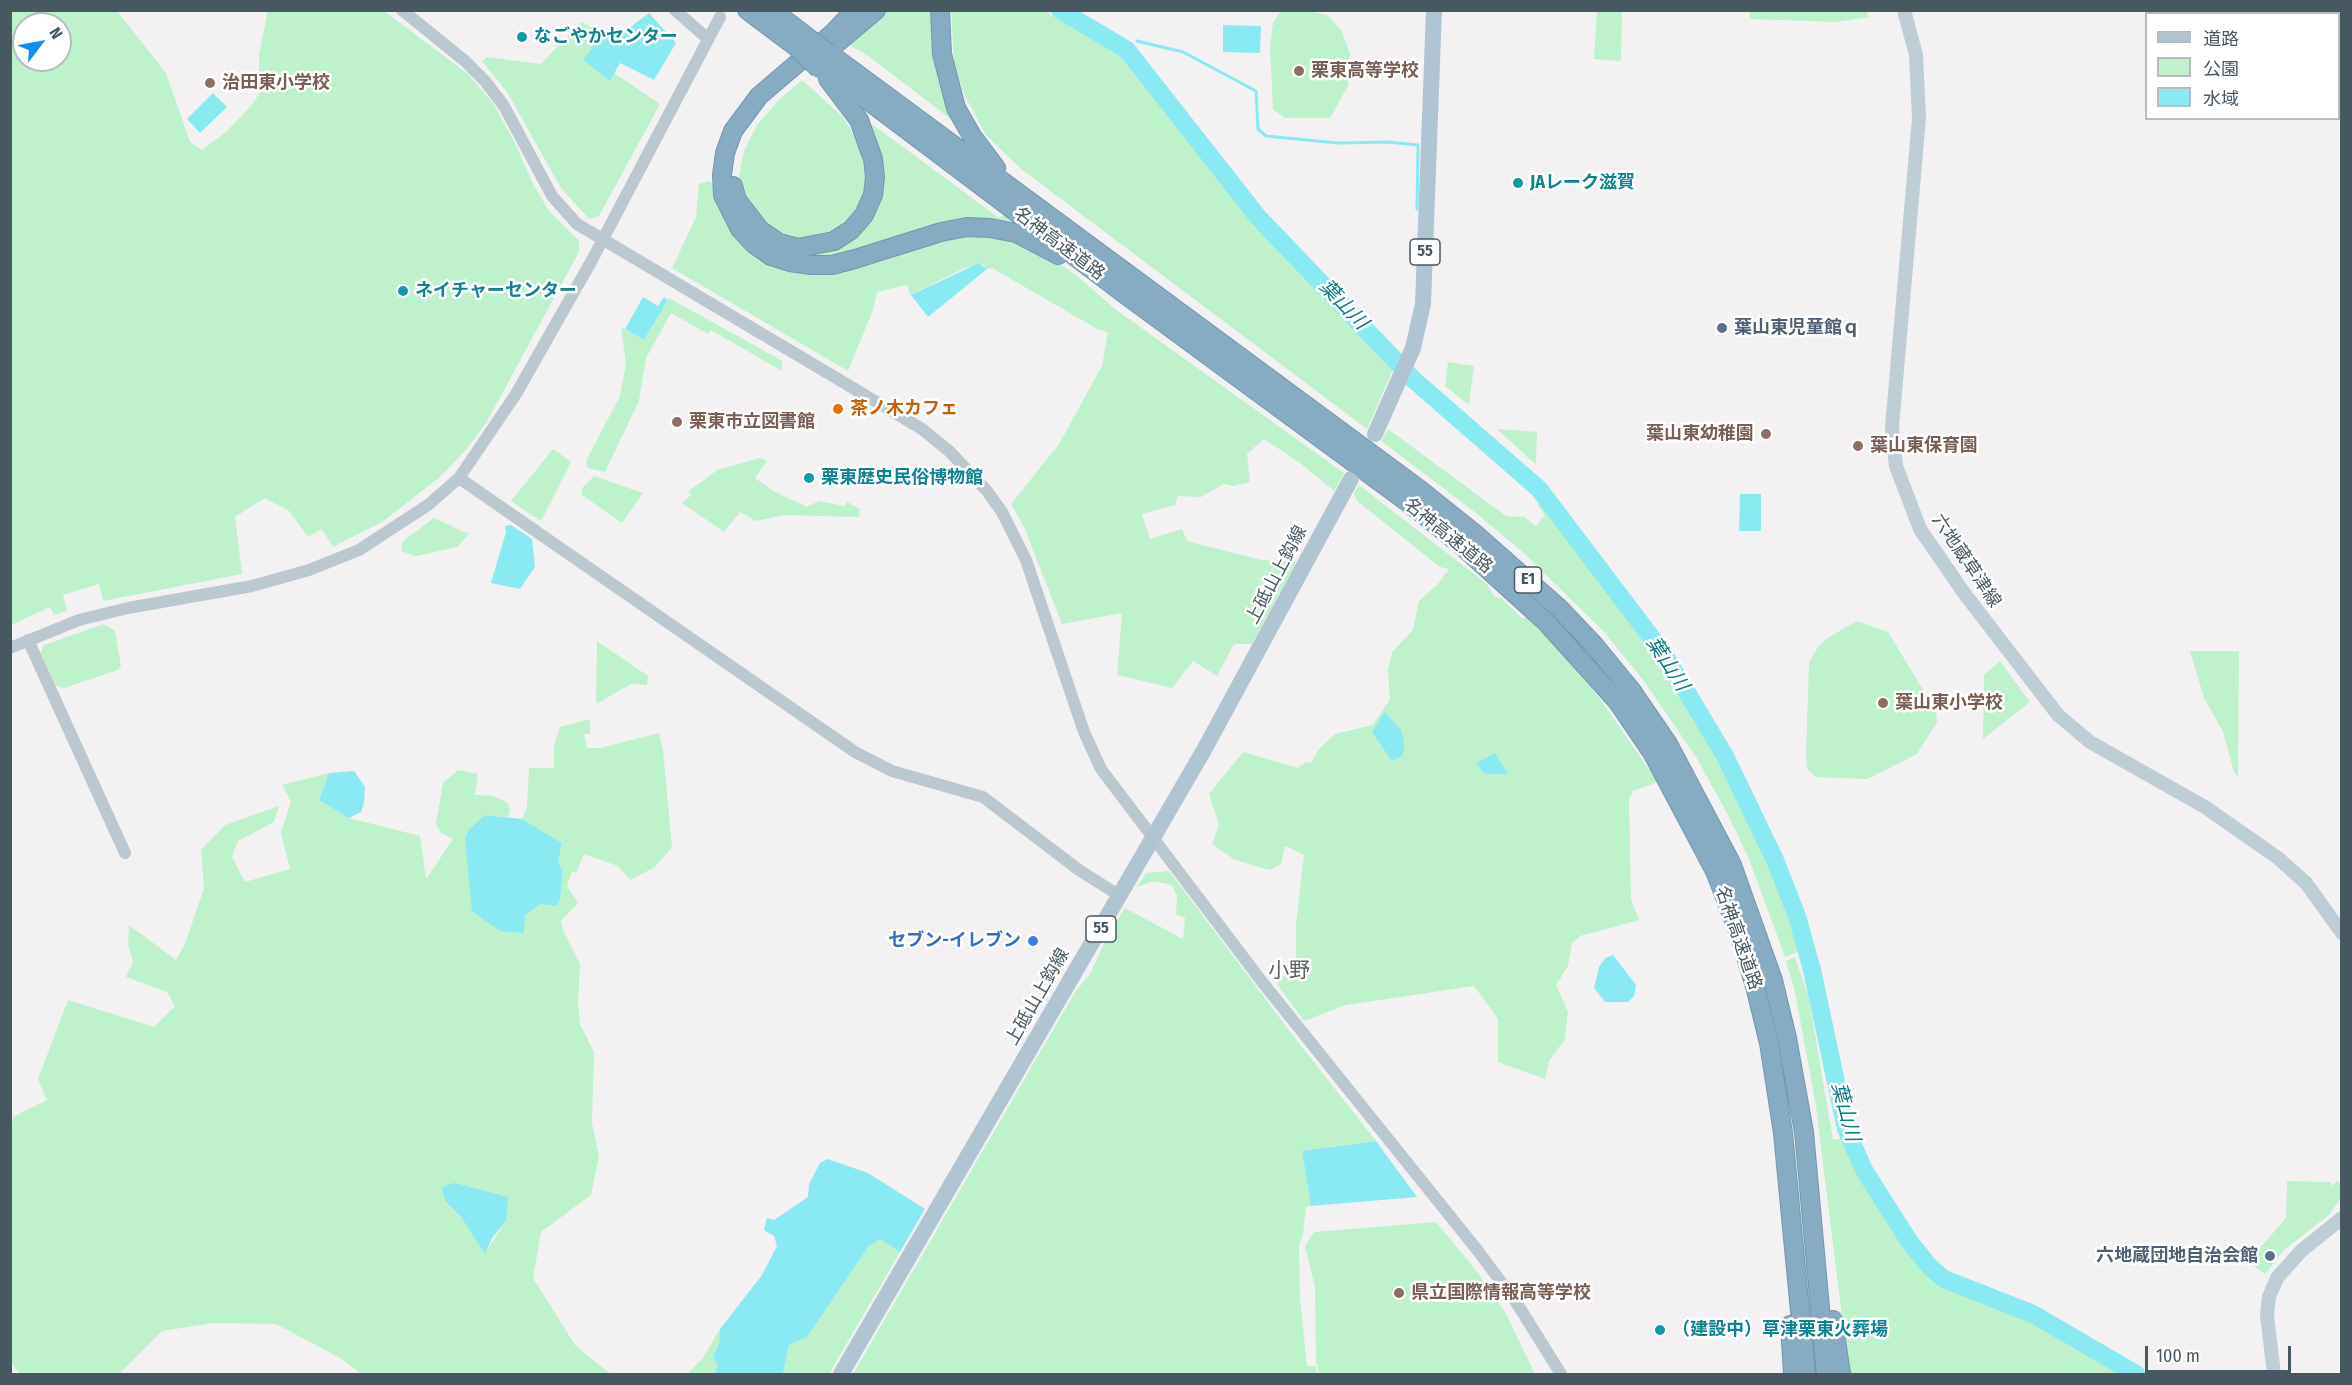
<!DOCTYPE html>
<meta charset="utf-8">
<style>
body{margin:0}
#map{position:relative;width:2352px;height:1385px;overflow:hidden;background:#f4f1f2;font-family:"Fira Sans Condensed","Noto Sans JP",sans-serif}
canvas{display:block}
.frame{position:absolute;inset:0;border:12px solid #485860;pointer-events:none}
.legend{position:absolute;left:2145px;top:12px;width:195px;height:108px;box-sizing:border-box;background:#fff;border:2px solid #b6bcbf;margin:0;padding:8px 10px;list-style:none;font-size:18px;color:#485860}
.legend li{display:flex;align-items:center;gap:12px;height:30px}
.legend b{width:30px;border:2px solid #b6bcbf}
.north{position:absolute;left:12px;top:12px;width:60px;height:60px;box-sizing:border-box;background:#fff;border:2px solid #b6bcbf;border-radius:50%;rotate:58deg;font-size:16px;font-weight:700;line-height:24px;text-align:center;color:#485860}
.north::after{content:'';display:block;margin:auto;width:21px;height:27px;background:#0e8ff1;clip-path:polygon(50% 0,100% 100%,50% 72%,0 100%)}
.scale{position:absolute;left:2145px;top:1346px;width:146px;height:27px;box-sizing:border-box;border:3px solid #485860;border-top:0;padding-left:8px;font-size:18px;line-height:21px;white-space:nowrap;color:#485860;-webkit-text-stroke:4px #fff;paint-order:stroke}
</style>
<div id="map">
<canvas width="2352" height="1385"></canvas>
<div class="frame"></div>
<ul class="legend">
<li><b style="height:8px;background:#b0c5d1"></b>道路</li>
<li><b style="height:16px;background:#bef2cc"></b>公園</li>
<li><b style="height:16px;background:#89eaf2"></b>水域</li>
</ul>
<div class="north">N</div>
<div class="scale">100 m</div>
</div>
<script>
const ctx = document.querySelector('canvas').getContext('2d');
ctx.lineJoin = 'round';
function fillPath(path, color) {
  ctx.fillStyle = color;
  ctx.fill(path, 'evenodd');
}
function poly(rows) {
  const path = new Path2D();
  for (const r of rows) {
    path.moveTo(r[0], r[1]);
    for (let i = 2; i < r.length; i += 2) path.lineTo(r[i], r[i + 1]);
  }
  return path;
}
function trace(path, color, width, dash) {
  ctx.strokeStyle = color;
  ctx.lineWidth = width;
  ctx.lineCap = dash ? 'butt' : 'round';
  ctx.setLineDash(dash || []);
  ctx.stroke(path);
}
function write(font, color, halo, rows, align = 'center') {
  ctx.font = font + ' "Fira Sans Condensed","Noto Sans JP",sans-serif';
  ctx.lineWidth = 5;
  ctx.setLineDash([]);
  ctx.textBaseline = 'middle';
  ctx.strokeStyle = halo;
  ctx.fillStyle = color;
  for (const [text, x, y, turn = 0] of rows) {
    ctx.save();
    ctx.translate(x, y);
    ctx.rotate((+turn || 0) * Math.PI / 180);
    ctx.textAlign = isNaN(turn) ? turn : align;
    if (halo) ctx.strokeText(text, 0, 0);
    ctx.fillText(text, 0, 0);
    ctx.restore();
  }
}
const green = poly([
 [11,10,117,11,166,73,190,142,202,150,227,131,251,106,259,94,259,54,268,11,384,11,468,74,493,103,514,141,532,182,549,211,579,241,579,252,486,423,464,452,440,477,382,522,333,547,322,529,308,537,289,511,265,498,235,517,242,574,103,601,99,584,63,595,67,611,54,615,50,607,11,625],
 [24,24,60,24,60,60,24,60],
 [887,11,937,11,956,123,867,55,849,45],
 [951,11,1044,11,1110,48,1136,69,1250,219,1395,365,1367,429,1021,169,986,135,964,94,954,62],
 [1282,11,1308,11,1327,15,1341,30,1350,53,1348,86,1330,118,1285,118,1273,109,1270,47,1273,22],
 [1597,11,1622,11,1621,61,1594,59],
 [1750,11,1866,11,1869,17,1837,22,1750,19],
 [581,22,603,34,583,60,611,80,614,73,660,104,599,216,589,219,561,188,507,92,482,61,487,57,541,64],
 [802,80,843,117,860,146,866,182,870,182,859,216,818,241,782,238,756,220,741,188,739,176,744,151,757,125,778,101],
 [872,124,999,218,1004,214,1026,231,1003,225,839,259,803,255,834,250,852,241,874,215,884,184,880,152,870,129],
 [708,181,717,186,765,260,782,269,802,273,858,267,887,260,931,242,955,236,983,234,1012,240,1040,251,1076,275,1115,309,1344,473,1334,491,1299,462,1264,439,1247,454,1250,482,1233,486,1224,484,1201,497,1178,496,1175,505,1142,514,1150,539,1182,529,1187,541,1261,560,1297,561,1252,644,1234,644,1217,676,1193,661,1172,688,1117,675,1122,613,1062,624,1024,527,1011,504,1059,444,1102,366,1108,332,1099,330,992,268,987,269,982,264,965,268,910,295,907,285,877,292,873,310,848,371,672,268,696,217,699,184],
 [669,298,779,359,782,362,782,371,711,330,708,334,671,313,646,358,639,401,605,472,588,468,586,461,620,396,626,364,621,327,644,340],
 [1448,362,1474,366,1469,405,1445,386],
 [1388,429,1506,516,1524,517,1536,526,1545,515,1538,506,1543,501,1582,557,1609,587,1657,654,1710,739,1777,877,1802,949,1800,951,1785,957,1749,859,1727,813,1696,757,1644,681,1604,632,1524,553,1472,510,1381,441],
 [1497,429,1537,432,1536,463,1534,463],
 [553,449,571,462,541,521,511,501],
 [760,458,767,461,755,478,775,492,807,507,819,501,844,506,847,502,860,509,859,517,784,515,756,521,740,512,724,532,682,503,691,495,689,491,717,470],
 [594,476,643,493,622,523,582,495,582,488],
 [1359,485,1487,584,1495,597,1501,598,1523,619,1526,617,1552,642,1600,699,1658,782,1633,791,1629,799,1631,899,1639,920,1580,936,1572,943,1568,966,1556,985,1568,1012,1565,1039,1549,1061,1545,1079,1498,1062,1498,1019,1474,986,1346,1005,1304,1021,1277,984,1296,961,1296,923,1304,855,1285,846,1281,864,1270,870,1235,860,1212,844,1219,825,1209,794,1243,752,1298,768,1307,762,1311,763,1319,749,1335,734,1373,725,1390,699,1388,670,1392,652,1413,630,1419,601,1439,583,1449,569,1440,567,1357,501,1354,493],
 [434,518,469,534,457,547,416,556,401,551,403,541],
 [1857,621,1888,632,1936,711,1937,722,1917,754,1867,779,1815,777,1807,768,1806,755,1809,662,1818,647,1829,637],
 [104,624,115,631,121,666,118,670,64,688,55,685,41,653,44,645],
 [597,641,648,676,647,685,631,684,596,704],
 [2190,651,2239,651,2238,778,2234,772,2223,732,2204,698],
 [2000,661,2030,702,1983,739,1984,675],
 [590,719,590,734,584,734,587,748,600,748,659,733,663,750,672,847,655,867,630,880,618,866,584,854,576,873,572,871,567,886,578,903,561,921,563,930,580,964,578,1002,580,1024,594,1052,592,1123,599,1156,591,1195,541,1232,533,1278,575,1345,609,1373,361,1374,340,1358,276,1324,213,1323,162,1331,119,1374,20,1374,10,1361,10,1144,13,1117,47,1100,38,1079,68,1000,154,1027,175,1006,167,992,126,977,133,962,128,945,129,925,176,960,185,944,204,888,201,850,225,825,279,806,274,822,238,841,232,857,245,882,290,869,281,833,291,801,282,785,329,773,319,800,349,818,420,836,426,879,453,839,441,833,436,823,443,783,458,770,478,774,475,795,493,796,508,803,510,811,508,817,485,815,465,838,468,857,524,932,524,915,541,904,560,899,563,871,558,862,562,843,522,819,527,807,529,768,554,768,554,745,560,727],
 [445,1201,506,1221,485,1253,461,1217],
 [1169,871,1298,1042,1376,1141,1302,1151,1311,1206,1306,1207,1303,1234,1299,1245,1300,1298,1307,1366,1316,1366,1317,1374,853,1374,1075,992,1090,974,1106,939,1125,908,1183,939,1185,918,1176,914,1177,896,1172,885,1154,881,1137,887,1146,873],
 [1795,957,1809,999,1833,1140,1845,1137,1862,1174,1911,1251,1929,1272,1955,1289,1992,1301,2126,1374,1849,1374,1816,1106,1795,992,1786,961],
 [2337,1180,2341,1185,2341,1198,2329,1215,2284,1250,2265,1274,2248,1262,2286,1218,2287,1181,2330,1182,2333,1186],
 [1436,1222,1479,1274,1506,1314,1535,1374,1319,1374,1316,1361,1315,1287,1305,1246,1314,1232],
 [880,1238,900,1252,829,1374,783,1374,789,1345,807,1337,869,1246],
 [720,1329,719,1342,713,1357,718,1366,714,1374,687,1374,702,1359]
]);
const water = poly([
 [649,13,676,43,654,80,620,63,610,81,583,60,603,34,612,41],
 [1223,25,1261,26,1260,53,1223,52],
 [213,93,227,107,200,133,187,119],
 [979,263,987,269,928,317,911,295],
 [643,297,658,306,664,297,668,300,644,340,625,329],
 [1740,494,1761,494,1761,531,1739,531],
 [511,525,532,539,535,567,520,589,491,583,506,532,505,526],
 [1385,712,1401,730,1403,737,1404,750,1402,756,1392,761,1372,732],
 [1495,753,1508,774,1485,774,1476,763],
 [354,771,365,787,364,803,361,812,349,818,319,800,329,773],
 [485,815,522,819,562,843,558,862,563,871,560,899,556,906,541,904,525,915,524,933,500,931,472,911,465,838,469,830],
 [1613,955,1636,985,1634,996,1628,1002,1605,1002,1594,988,1599,967,1605,958],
 [1376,1141,1417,1197,1311,1206,1302,1151],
 [828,1159,868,1173,925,1209,900,1252,880,1239,869,1246,807,1337,789,1345,783,1374,714,1374,718,1366,713,1357,719,1343,720,1329,762,1275,777,1246,774,1236,764,1230,767,1218,774,1220,808,1197,809,1184,820,1163],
 [455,1183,508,1197,506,1221,492,1238,485,1254,461,1217,445,1201,442,1187]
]);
const stream = poly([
 [1137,41,1183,52,1256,91,1258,129,1266,136,1338,143,1388,142,1418,145,1417,209],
 [1113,42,1127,50]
]);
const river = poly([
 [1060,10,1127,50,1258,217,1414,380,1539,489,1664,654,1725,756,1775,860,1797,916,1812,970,1846,1129,1864,1170,1909,1241,1929,1266,1944,1279,2033,1314,2136,1374]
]);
const tertiary = poly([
 [402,10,465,61,485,81,504,106,552,196,577,224,922,429,949,451,987,491,1002,512,1026,560,1084,732,1101,769,1263,983,1478,1251,1516,1302,1561,1374],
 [675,10,708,39],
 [2308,10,2309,14],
 [2338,63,2342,68],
 [459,478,855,752,892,771,983,797,1079,870,1120,896],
 [28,640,125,853],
 [10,648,79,620,128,608,252,586,309,570,359,550,428,505,459,478,516,394,592,260,720,17]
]);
const secondary = poly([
 [1904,10,1916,55,1919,118,1892,427,1896,466,1920,529,1964,593,2058,715,2090,742,2205,807,2278,858,2306,883,2342,933],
 [2274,1374,2267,1315,2269,1297,2277,1278,2301,1251,2342,1218]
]);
const primary = poly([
 [1375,434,1413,348,1423,304,1434,10],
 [841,1374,1204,750,1351,479]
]);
const motorway = poly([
 [747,10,799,49],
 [772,10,811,40],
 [855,10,834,32,759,96,733,131,725,153,722,175,723,195,740,229,754,244,771,256,790,262,811,265,832,265,855,259,941,232,967,227,990,228,1016,233,1058,255],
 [940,10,942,54,956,108,972,136,996,168],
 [838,42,876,10],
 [830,54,1419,489,1474,533,1559,608,1595,646,1631,690,1668,744,1732,865,1773,980,1787,1038,1804,1132,1826,1374],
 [821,65,1126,295,1410,504,1461,545,1546,622,1617,701,1653,754,1715,871,1738,931,1755,986,1769,1043,1783,1133,1806,1374],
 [733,186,737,200,760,230,779,243,798,248,834,241,851,230,864,215,873,195,875,177,873,159,859,120,828,79],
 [1833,1320,1841,1374],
 [1790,1325,1793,1374]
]);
const rail = poly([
 [2290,10,2292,14],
 [2338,92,2342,98]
]);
const motorwayBridge = poly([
 [811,40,830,54],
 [799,49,819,69]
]);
const markers = [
 [522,37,6,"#0f9aa8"],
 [1299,71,6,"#8d6e63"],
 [210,83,6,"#8d6e63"],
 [1518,183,6,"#0f9aa8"],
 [403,291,6,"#0f9aa8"],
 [1722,328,6,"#5c6f8a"],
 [838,409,6,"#e8710a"],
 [677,422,6,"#8d6e63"],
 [1766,434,6,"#8d6e63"],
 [1858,446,6,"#8d6e63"],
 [809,478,6,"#0f9aa8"],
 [1883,703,6,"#8d6e63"],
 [1033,941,6,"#3f7fe0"],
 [2270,1256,6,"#5c6f8a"],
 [1399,1293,6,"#8d6e63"],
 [1660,1330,6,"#0f9aa8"]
];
const shields = [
 [1425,252,30],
 [1528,580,27],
 [1101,929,30]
];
const shieldNames = [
 ["55",1425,252],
 ["E1",1528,580],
 ["55",1101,929]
];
const cultureNames = [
 ["なごやかセンター",534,37],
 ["JAレーク滋賀",1530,183],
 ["ネイチャーセンター",415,291],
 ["栗東歴史民俗博物館",821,478],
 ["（建設中）草津栗東火葬場",1672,1330]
];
const educationNames = [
 ["栗東高等学校",1311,71],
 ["治田東小学校",222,83],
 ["栗東市立図書館",689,422],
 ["葉山東幼稚園",1754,434,"right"],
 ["葉山東保育園",1870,446],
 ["葉山東小学校",1895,703],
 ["県立国際情報高等学校",1411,1293]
];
const streetNames = [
 ["名神高速道路",1059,244,37],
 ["名神高速道路",1448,536,39],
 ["六地蔵草津線",1966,561,56],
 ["上砥山上鈎線",1277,575,-62],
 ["名神高速道路",1738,938,71],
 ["上砥山上鈎線",1038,997,-60]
];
const serviceNames = [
 ["葉山東児童館ｑ",1734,328],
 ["六地蔵団地自治会館",2258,1256,"right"]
];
const foodNames = [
 ["茶ノ木カフェ",850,409]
];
const shopNames = [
 ["セブン-イレブン",1021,941]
];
const waterNames = [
 ["葉山川",1343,305,46],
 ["葉山川",1667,664,57],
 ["葉山川",1845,1112,75]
];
const quarterNames = [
 ["小野",1289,971]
];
fillPath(green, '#bef2cc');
fillPath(water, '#89eaf2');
trace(stream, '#89eaf2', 3);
trace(river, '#89eaf2', 18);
trace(motorway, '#7297ae', 20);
trace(tertiary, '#bcc8cf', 12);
trace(secondary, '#becdd6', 14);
trace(primary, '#b0c5d1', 16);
trace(motorway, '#87acc2', 18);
trace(rail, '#b3b8bc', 5);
trace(rail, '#fff', 3, [9]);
trace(motorwayBridge, '#7297ae', 20, []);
trace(motorwayBridge, '#87acc2', 18);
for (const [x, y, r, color] of markers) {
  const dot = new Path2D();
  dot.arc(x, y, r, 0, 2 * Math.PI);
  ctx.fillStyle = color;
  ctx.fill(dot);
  trace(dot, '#fff', 2);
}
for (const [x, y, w] of shields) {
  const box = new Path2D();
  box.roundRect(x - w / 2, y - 13, w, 26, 4.5);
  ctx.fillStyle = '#fff';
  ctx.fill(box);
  trace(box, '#485860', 1.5);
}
write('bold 16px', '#485860', null, shieldNames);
write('bold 18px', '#0d838f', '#fff', cultureNames, 'left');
write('bold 18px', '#785e54', '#fff', educationNames, 'left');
write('18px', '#485860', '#fff', streetNames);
write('bold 18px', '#4e5e75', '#fff', serviceNames, 'left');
write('bold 18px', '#c56008', '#fff', foodNames, 'left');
write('bold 18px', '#366cbe', '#fff', shopNames, 'right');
write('italic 20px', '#087c85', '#fff', waterNames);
write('21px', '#5d6367', '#fff', quarterNames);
</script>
